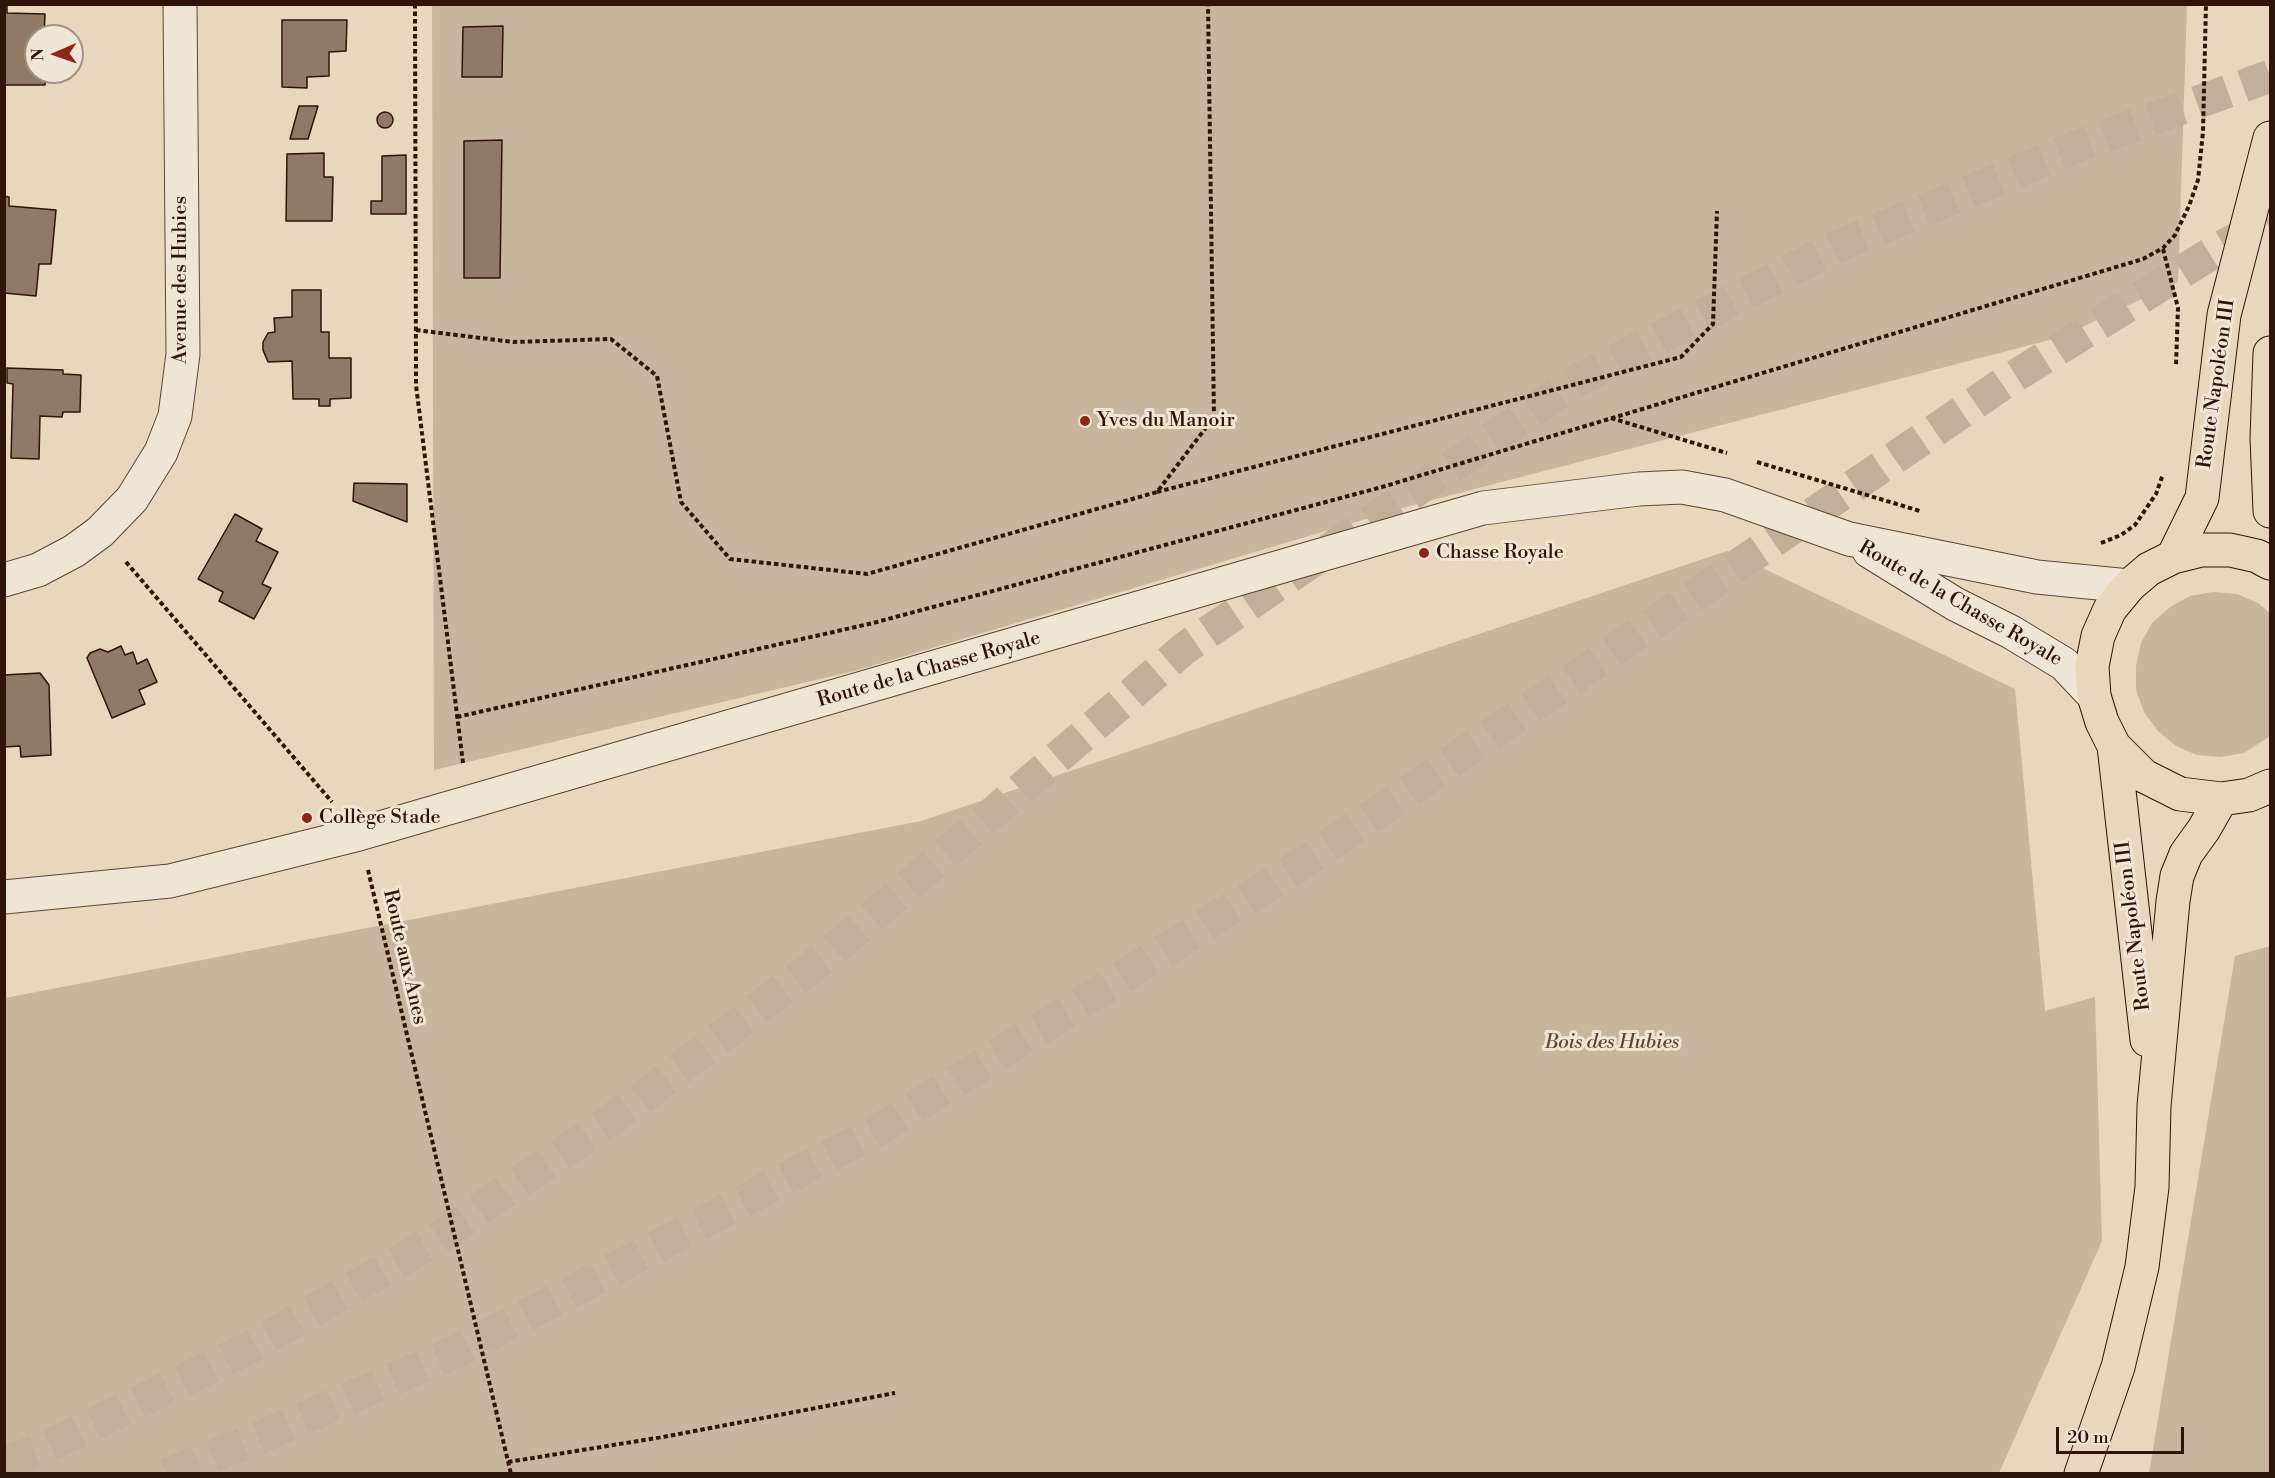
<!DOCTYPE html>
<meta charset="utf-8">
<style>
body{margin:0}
#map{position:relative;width:2275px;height:1478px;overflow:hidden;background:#e6d7bd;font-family:"Libre Bodoni",serif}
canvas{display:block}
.frame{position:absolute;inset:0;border:6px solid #2e1508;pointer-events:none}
.north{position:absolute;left:24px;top:24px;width:60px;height:60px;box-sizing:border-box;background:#efe5d4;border:2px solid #a29282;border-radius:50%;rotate:268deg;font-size:16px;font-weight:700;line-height:24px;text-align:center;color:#2e1508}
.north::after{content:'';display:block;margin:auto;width:21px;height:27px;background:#8f2418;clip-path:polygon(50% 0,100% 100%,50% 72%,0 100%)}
.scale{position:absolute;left:2056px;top:1427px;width:128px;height:27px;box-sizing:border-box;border:3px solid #2e1508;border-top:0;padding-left:8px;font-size:18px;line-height:21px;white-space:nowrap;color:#2e1508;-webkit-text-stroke:4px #efe5d4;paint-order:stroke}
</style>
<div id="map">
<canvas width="2275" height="1478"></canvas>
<div class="frame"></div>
<div class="north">N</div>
<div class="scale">20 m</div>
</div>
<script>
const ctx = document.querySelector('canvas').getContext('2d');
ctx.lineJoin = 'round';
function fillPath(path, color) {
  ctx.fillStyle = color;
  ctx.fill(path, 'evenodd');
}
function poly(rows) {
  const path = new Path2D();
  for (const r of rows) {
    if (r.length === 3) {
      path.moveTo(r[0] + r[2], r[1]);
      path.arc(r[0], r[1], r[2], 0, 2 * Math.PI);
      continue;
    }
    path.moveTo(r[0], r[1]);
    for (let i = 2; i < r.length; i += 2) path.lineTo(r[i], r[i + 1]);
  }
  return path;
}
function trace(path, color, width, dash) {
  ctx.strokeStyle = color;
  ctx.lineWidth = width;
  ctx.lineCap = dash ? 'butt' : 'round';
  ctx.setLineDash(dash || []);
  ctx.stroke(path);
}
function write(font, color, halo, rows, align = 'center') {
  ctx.font = font + ' "Libre Bodoni",serif';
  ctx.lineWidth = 6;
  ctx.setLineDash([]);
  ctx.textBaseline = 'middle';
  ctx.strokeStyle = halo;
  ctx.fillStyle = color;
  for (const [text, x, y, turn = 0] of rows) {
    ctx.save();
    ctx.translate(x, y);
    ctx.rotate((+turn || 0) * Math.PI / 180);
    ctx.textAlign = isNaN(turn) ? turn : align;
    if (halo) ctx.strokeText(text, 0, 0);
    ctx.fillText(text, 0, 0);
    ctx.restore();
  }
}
const green = poly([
 [432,5,2187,5,2178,282,2061,337,1413,505,858,670,434,770],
 [1727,551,2015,689,2045,1011,2095,997,2102,1241,1999,1473,5,1473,5,998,921,821],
 [2213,592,2237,594,2258,603,2270,613,2270,736,2244,753,2221,757,2197,755,2176,746,2158,731,2144,712,2136,690,2136,666,2141,643,2152,623,2170,607,2190,596],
 [2270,946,2270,1473,2149,1473,2235,956]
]);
const building = poly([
 [4,4,7,4,7,13,45,14,44,36,36,36,36,72,53,72,46,73,45,85,4,85,4,4],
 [282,20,347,20,346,51,329,52,329,76,307,77,307,88,282,87,282,20],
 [503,26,502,77,462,77,463,27,503,26],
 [299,106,318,106,308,139,290,139,299,106],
 [385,120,8],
 [502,140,500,278,464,278,464,141,502,140],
 [324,153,324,177,333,177,332,221,286,221,287,154,324,153],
 [406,155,406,214,371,214,371,201,382,201,382,156,406,155],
 [4,196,9,197,9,206,56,210,51,264,39,264,36,296,4,293,4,196],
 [292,290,321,290,321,332,329,332,329,358,351,358,351,398,330,399,330,406,319,406,319,399,293,399,292,361,268,362,263,350,263,342,268,333,275,332,274,318,292,317,292,290],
 [7,368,63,370,63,374,81,375,80,412,63,412,62,417,40,416,39,459,11,458,13,384,7,383,7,368],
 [354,483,407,484,407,522,353,501,354,483],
 [235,514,262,529,256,541,278,552,262,584,271,588,254,619,219,601,223,592,198,579,235,514],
 [121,646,125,655,133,652,137,664,147,659,157,682,139,690,145,704,112,718,87,658,90,653,100,649,108,652,121,646],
 [40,673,49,685,51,755,21,757,20,746,4,747,4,675,40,673]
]);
const highwayTunnel = poly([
 [4,1463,42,1449,247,1349,432,1242,635,1103,830,953,1185,648,1578,380,1836,247,2083,144,2270,76],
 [167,1474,265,1435,460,1350,880,1129,1299,866,2004,383,2223,246,2270,221]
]);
const path = poly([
 [415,4,416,385,463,763],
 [2163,249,2178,308,2176,365],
 [416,330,513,342,611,339,657,376,681,502,730,559,867,574,1157,492,1214,417,1208,4],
 [1611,418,1727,453],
 [1757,462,1920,511],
 [1157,492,1681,357,1713,324,1717,211],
 [2101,543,2121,535,2135,525,2156,494,2163,474],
 [126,562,332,802],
 [457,717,873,623,1382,487,2143,259,2163,248,2175,235,2189,206,2198,180,2203,132,2206,4],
 [368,870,511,1474],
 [508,1462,663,1437,895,1393]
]);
const minor = poly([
 [1869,551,1955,604,2011,632,2064,664,2094,696],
 [4,580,38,570,74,551,100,532,132,499,161,452,175,416,183,354,180,4],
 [4,897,170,881,359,834,1483,508,1639,489,1682,487,1725,495,1849,539,2037,577,2129,586]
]);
const major = poly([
 [2270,353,2267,438,2270,511],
 [2173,557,2202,498,2224,315,2270,138],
 [2270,563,2257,556,2230,550,2201,550,2173,557,2149,569,2129,586,2110,609,2098,636,2092,666,2094,696,2102,722,2114,746,2144,776,2180,794,2221,799,2249,795,2270,786],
 [2114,746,2147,1040],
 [2081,1474,2118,1367,2142,1267,2152,1187,2154,1106,2173,901,2177,876,2186,854,2204,829,2221,799]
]);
const markers = [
 [1085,421,6,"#8f2418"],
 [1424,553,6,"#8f2418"],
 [307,818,6,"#8f2418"]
];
const streetNames = [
 ["Avenue des Hubies",181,280,-90],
 ["Route Napoléon III",2217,384,-82],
 ["Route de la Chasse Royale",1960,604,30],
 ["Route de la Chasse Royale",929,670,-16],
 ["Route Napoléon III",2134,926,-97],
 ["Route aux Anes",404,957,77]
];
const poiNames = [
 ["Yves du Manoir",1097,421],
 ["Chasse Royale",1436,553],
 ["Collège Stade",319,818]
];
const parkNames = [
 ["Bois des Hubies",1612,1043]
];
fillPath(green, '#c7b69e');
fillPath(building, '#8e7a66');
trace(building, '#2e1508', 1.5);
trace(highwayTunnel, '#c1b099', 33, [33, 16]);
trace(minor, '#5c4635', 35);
trace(major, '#2e1508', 35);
trace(path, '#2e1508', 4, [4.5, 3]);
trace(minor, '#efe5d4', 33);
trace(major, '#e6d7bd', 33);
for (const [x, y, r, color] of markers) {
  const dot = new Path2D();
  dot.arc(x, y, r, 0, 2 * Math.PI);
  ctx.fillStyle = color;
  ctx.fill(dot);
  trace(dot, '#efe5d4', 2);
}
write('20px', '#2e1508', '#efe5d4', streetNames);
write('20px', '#2e1508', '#efe5d4', poiNames, 'left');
write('italic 20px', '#5c4535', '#efe5d4', parkNames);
</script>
